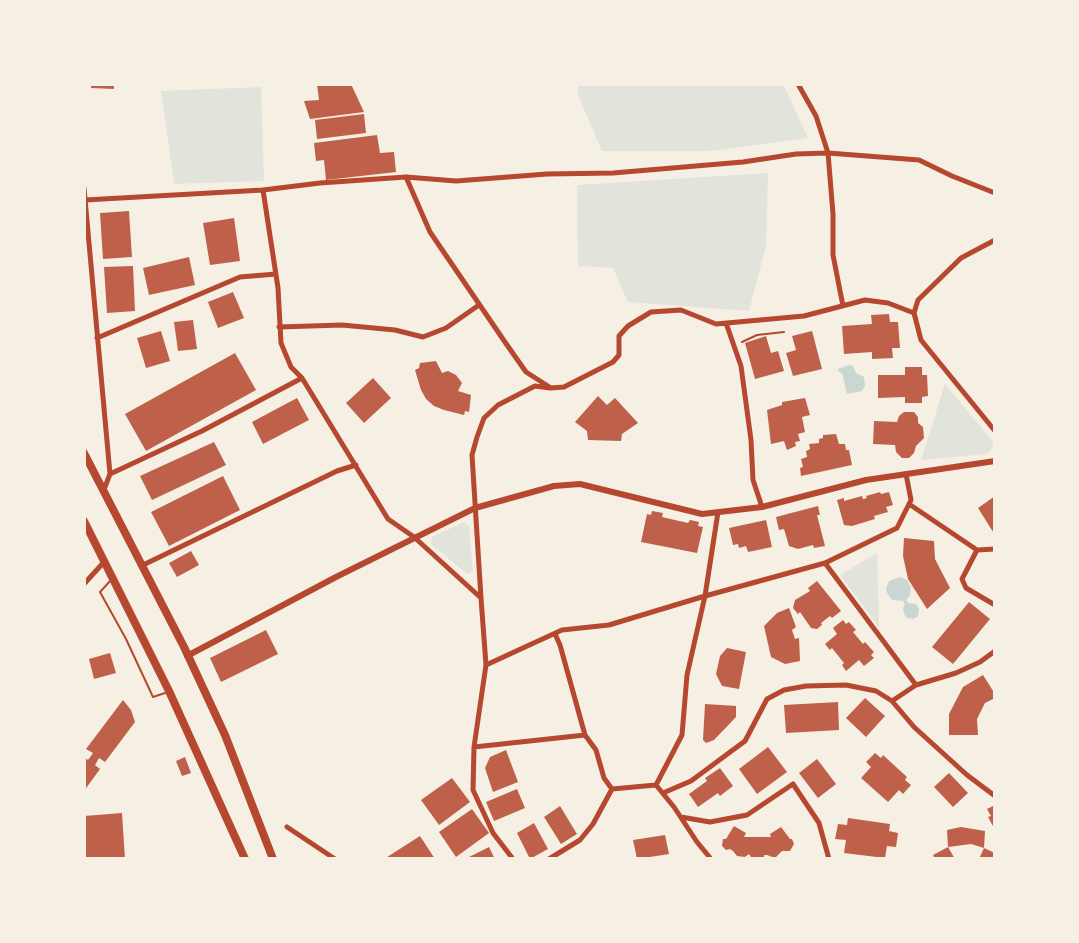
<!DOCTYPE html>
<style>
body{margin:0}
#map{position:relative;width:1079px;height:943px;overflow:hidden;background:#f6efe4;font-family:"Asap Condensed",sans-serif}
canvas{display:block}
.frame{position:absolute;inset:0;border:86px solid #f6efe4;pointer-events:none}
</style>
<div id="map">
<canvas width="1079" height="943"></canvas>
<div class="frame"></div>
</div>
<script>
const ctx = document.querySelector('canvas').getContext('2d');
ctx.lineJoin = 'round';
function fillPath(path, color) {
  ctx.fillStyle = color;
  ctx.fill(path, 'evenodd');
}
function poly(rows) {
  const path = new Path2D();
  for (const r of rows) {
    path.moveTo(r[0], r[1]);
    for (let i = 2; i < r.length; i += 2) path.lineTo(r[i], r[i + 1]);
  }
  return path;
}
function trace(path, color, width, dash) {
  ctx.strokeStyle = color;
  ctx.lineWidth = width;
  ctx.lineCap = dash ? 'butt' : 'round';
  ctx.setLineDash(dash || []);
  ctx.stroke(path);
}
const green = poly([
 [578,84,783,84,808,138,711,151,602,151,578,95],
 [261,87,264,181,174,184,161,91],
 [768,173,766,246,749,311,628,302,613,268,578,266,577,185],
 [945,384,995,444,987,454,921,460],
 [464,522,469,526,473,571,467,574,431,544,432,537],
 [877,553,879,628,840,575]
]);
const water = poly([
 [849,365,853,366,856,373,864,377,865,385,862,391,847,394,842,373,838,371,838,369],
 [900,577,907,580,911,587,910,595,906,600,908,603,916,604,919,608,918,616,913,619,907,618,904,614,903,608,905,604,903,601,892,600,887,593,886,589,889,581]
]);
const building = poly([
 [91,84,114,84,114,89,91,88],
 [317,84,351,84,364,112,310,119,304,101,319,100],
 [364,114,366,133,317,139,315,120],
 [377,135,380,153,394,152,396,172,326,180,324,160,316,161,314,143],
 [129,211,132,257,103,259,100,213],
 [234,218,240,261,210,265,203,223],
 [189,257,195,285,149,295,143,268],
 [133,266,135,311,107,313,104,267],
 [233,292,244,318,218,328,208,302],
 [889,314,890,322,898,322,900,348,892,348,893,358,872,359,872,352,844,354,842,326,872,324,871,315],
 [193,320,197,349,178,351,174,322],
 [161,331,170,361,146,368,137,338],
 [812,331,822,369,793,376,786,353,796,350,792,336],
 [766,336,771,353,778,351,784,371,755,379,745,343],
 [235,353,256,390,146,451,125,414],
 [436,361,442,373,448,371,456,375,462,383,458,391,471,395,469,412,465,411,464,415,444,410,434,406,426,399,421,390,415,370,419,368,420,363],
 [905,367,922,367,922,375,927,375,928,396,922,397,922,403,905,403,905,397,878,398,878,375,905,375],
 [373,378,391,398,364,423,346,403],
 [598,396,607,405,615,398,638,423,622,434,621,441,588,440,587,431,575,422],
 [297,398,309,420,263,444,252,422],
 [805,398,810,415,802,417,805,432,798,434,800,441,795,442,796,446,787,450,784,441,771,444,767,410,782,405,782,402],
 [904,412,914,412,918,417,918,423,923,427,924,438,916,446,914,453,909,458,902,458,896,452,895,445,873,444,874,421,897,422,899,416],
 [836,434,839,444,845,444,846,450,849,450,852,465,801,476,800,468,803,467,801,459,807,457,806,451,810,449,809,444,819,443,819,439,823,438,823,435],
 [214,442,226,465,152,500,140,476],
 [223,476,240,510,169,546,151,512],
 [880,492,881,494,889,492,893,505,886,507,888,512,874,516,875,519,852,526,844,525,837,500,844,498,844,501,862,496,863,499,867,498,866,496],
 [995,496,995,535,978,508],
 [818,506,820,515,817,515,825,546,814,548,813,545,798,549,789,546,784,529,779,530,776,517],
 [652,511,663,513,662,517,688,523,690,520,699,522,698,526,703,527,697,553,641,542,647,514,651,515],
 [766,520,772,547,748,552,746,546,739,548,738,544,733,545,729,528],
 [904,538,934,541,935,559,950,588,927,609,908,579,903,556],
 [191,551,199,565,177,577,169,563],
 [817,581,841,611,832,618,830,616,821,623,822,625,817,629,811,628,800,612,798,614,793,608,795,600,810,591,808,588],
 [969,602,990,619,953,664,932,647],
 [789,608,796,627,792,630,795,639,799,638,800,661,785,664,771,657,764,626,777,613],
 [843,620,846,624,849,622,856,630,853,632,863,644,865,642,874,652,871,655,874,658,864,666,859,660,846,671,842,665,844,663,832,648,830,650,825,644,837,634,833,628],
 [266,630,278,654,221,682,210,658],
 [727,648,746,652,739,689,722,686,716,674,720,656],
 [110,653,116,673,94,679,89,659],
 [983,675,995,694,995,698,985,703,977,719,978,735,949,735,949,714,963,687],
 [865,698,885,716,866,737,846,718],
 [123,700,131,710,135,722,105,762,99,758,95,765,100,769,84,791,84,757,88,760,93,753,86,749],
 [838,702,839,730,786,733,784,705],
 [705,704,736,706,736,717,714,740,706,743,703,740],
 [768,747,787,772,757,794,739,769],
 [506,750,518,782,493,792,485,768,490,757],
 [875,753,881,758,883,755,907,777,905,780,911,785,903,794,899,790,888,802,861,778,871,767,866,762],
 [185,757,191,773,182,776,176,761],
 [817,759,836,784,818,798,799,773],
 [720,768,733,786,720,796,718,793,698,807,689,794,707,781,705,778],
 [949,773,968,793,953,807,934,787],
 [452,778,470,802,439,825,421,800],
 [517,789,525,808,494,821,486,802],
 [995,805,995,830,988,817,991,816,987,809],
 [560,806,577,834,561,844,544,817],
 [472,809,489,833,456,857,439,832],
 [122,813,125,859,84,859,84,816],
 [848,818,890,824,889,831,898,833,896,847,887,846,885,858,844,853,846,840,835,839,838,824,847,825],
 [534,823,548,849,530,859,517,833],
 [734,826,746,833,744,837,771,837,770,834,781,827,790,839,792,839,794,844,790,851,782,851,775,858,767,855,764,855,764,857,751,857,749,854,745,857,737,856,733,851,730,849,726,850,722,846,723,839,726,839],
 [961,827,985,831,984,848,995,853,995,859,979,859,984,848,971,844,948,847,955,859,935,859,933,855,948,847,947,830],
 [665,835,669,854,637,859,633,840],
 [420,836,435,859,384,859],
 [489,847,495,859,465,859]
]);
const path = poly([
 [742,342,757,335,784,332]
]);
const service = poly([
 [111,580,100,592,126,639,153,697,165,693]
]);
const minor = poly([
 [798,84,816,116,828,153,833,214,833,255,843,306],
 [406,177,430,232,507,345,526,372,551,388,564,387,613,362,619,355,619,336,628,326,651,312,681,310,716,324,804,316,865,300,888,303,914,313,918,300,961,258,995,240],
 [84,188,110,474,103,492],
 [263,190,278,288,281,343,291,367,302,378,388,519,414,537,481,598,486,665,474,747,473,790,493,833,513,859],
 [85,200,263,190,320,183,406,177,456,181,547,174,613,173,743,162,796,154,828,153,919,160,952,176,995,193],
 [914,313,921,340,995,431],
 [726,323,741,366,751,440,753,480,762,507],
 [279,327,342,325,395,330,423,337,446,328,479,305],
 [97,338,240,277,276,274],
 [110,474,202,431,302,378],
 [909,504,977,550,962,579,966,588,995,605],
 [977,550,995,549],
 [825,563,916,685,956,673,980,662,995,651],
 [141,566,337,471,356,465],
 [84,584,104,562],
 [481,598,472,455,477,437,484,418,498,405,535,386,550,388],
 [555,634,560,645,585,735,596,750,604,778,612,789],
 [486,665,562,630,609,625,705,596,825,563,897,528,911,500,906,474],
 [892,701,916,685],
 [474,747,585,735],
 [656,785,682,735,687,675,705,596,718,512],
 [663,793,691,781,745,741,767,699,784,690,806,686,846,685,876,691,892,701,914,727,967,775,995,796],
 [681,817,710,822,747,815,793,784,819,823,829,859],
 [287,827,335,859],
 [549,859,580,840,593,824,612,789,656,785,674,807,697,842,711,859]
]);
const tertiary = poly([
 [187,656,336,577,475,508,554,486,580,484,702,514,762,507,866,480,995,461]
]);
const trunk = poly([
 [84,453,184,647,225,735,273,859],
 [84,521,169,691,245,859]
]);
fillPath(green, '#e2e4dc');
fillPath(water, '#c9d6d2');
fillPath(building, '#bf614a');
trace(path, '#b5482f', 2);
trace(service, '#b5482f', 2);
trace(minor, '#b5482f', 5);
trace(tertiary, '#b5482f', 6);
trace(trunk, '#b5482f', 8);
</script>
